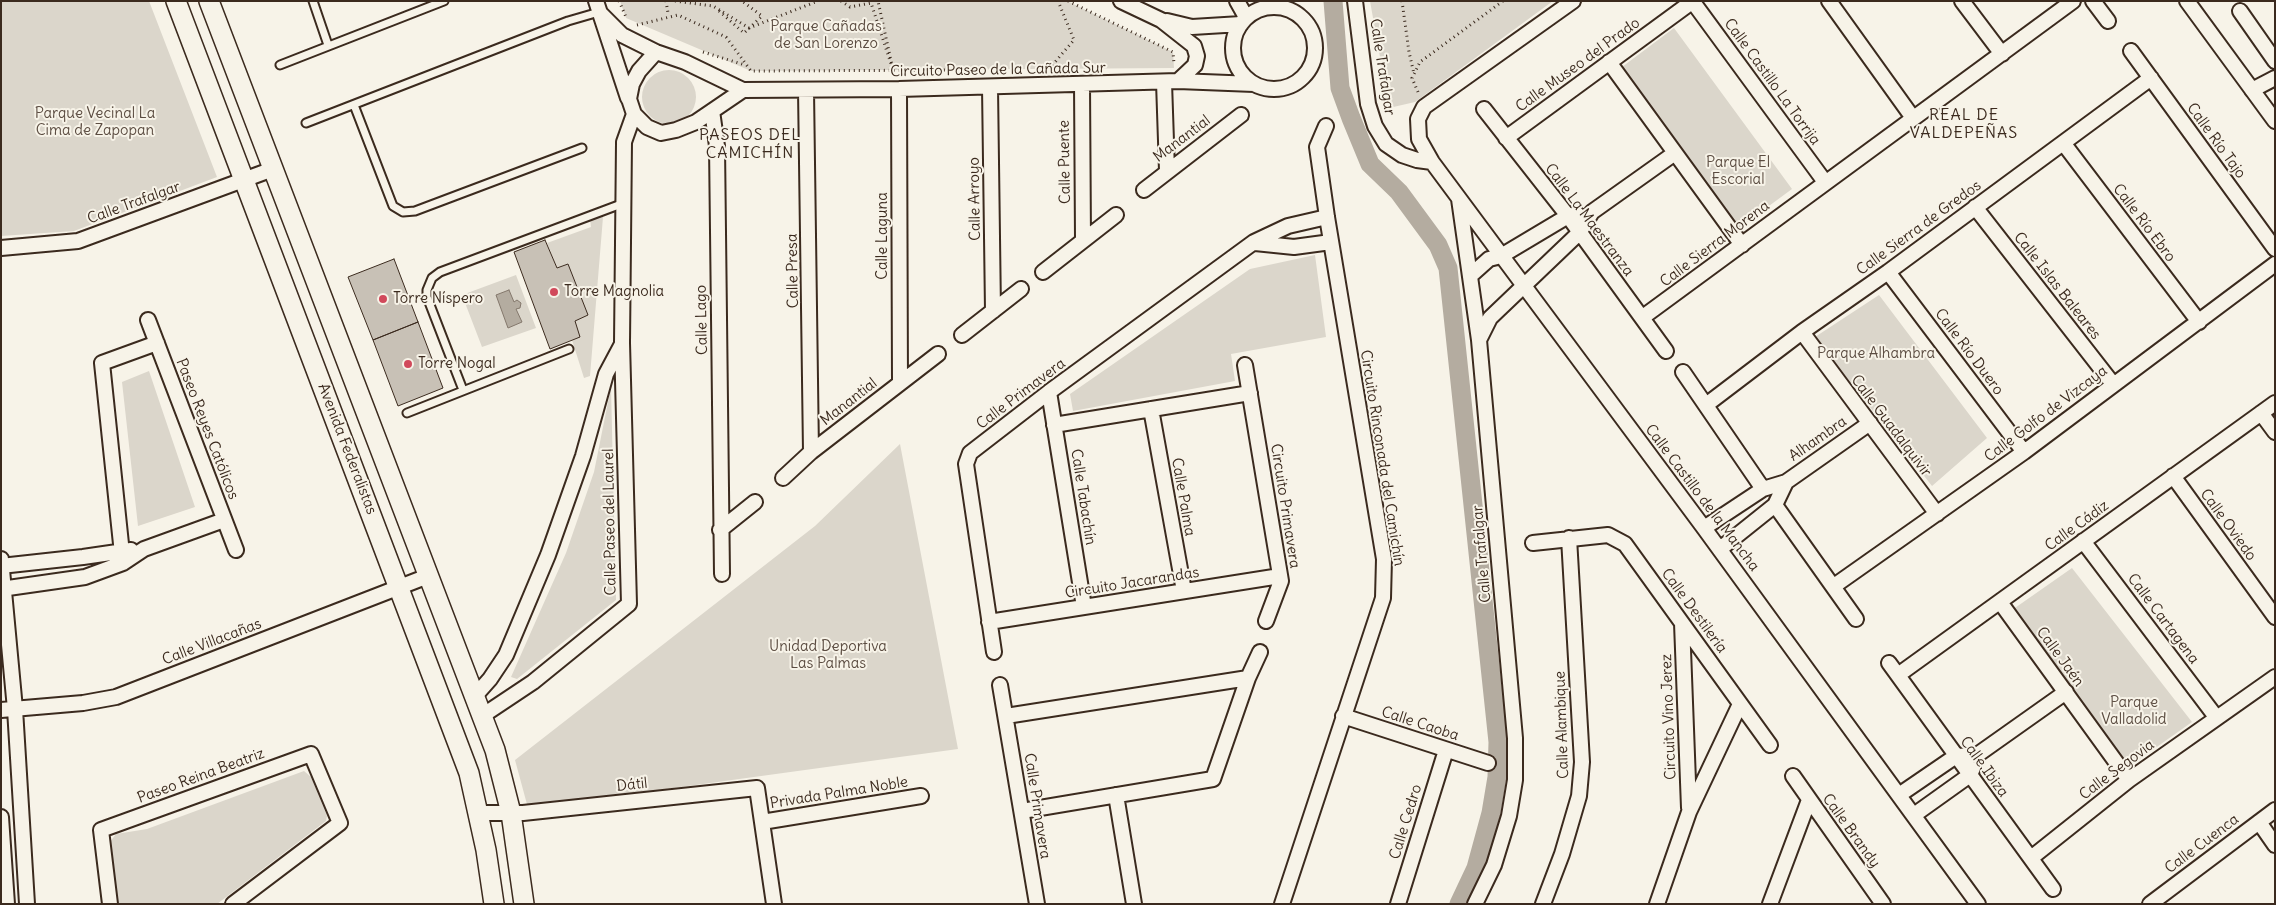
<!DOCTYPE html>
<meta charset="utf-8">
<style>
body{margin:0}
#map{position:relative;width:2276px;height:905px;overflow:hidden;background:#f7f3e8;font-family:Delius,sans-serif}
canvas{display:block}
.frame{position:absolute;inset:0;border:2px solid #3b2a1e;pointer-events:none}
</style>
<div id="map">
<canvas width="2276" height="905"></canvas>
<div class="frame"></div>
</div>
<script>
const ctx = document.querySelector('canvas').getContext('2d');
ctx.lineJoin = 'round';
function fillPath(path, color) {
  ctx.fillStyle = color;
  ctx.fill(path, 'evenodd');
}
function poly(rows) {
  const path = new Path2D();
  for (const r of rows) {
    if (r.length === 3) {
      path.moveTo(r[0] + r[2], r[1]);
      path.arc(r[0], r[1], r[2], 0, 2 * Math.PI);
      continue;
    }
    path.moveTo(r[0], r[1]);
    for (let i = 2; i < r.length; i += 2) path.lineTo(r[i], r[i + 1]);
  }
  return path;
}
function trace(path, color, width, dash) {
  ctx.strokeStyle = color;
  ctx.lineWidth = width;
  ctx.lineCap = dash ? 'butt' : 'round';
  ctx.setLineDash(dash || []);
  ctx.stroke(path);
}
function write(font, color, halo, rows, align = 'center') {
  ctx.font = font + ' Delius,sans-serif';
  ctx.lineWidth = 4;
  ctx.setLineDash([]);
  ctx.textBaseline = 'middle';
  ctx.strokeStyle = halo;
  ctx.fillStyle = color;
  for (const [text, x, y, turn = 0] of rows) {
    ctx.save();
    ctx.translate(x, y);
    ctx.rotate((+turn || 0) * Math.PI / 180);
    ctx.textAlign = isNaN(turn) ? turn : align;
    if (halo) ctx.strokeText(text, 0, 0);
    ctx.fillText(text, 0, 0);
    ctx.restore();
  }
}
const green = poly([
 [1,1,149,1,217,177,74,231,1,236],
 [620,1,1067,1,1173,52,1174,68,751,71,626,18],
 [1370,1,1553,1,1415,102,1389,108],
 [1674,28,1792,189,1739,228,1622,67],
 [669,97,27],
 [603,217,590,376,584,378,572,340,575,321,587,314,568,264,557,268,547,243,591,227,590,218],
 [1315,255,1326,337,1231,354,1235,381,1073,411,1070,394,1250,269],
 [516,275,536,328,482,347,462,295],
 [1879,295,1987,438,1932,486,1815,337],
 [149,371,195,507,138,526,122,382],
 [611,387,616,600,517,679,511,677,566,553,594,472],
 [900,444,958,749,528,808,515,760,815,526],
 [2072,568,2192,722,2127,768,2012,610],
 [304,771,311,777,327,816,326,821,217,904,116,904,110,842,116,834,147,829]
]);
const water = poly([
 [509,290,514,302,517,300,521,303,520,308,516,309,522,322,508,328,496,295,509,290]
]);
const canal = poly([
 [1333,1,1340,88,1351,118,1370,164,1399,192,1438,245,1448,268,1498,742,1497,777,1491,813,1476,868,1459,904]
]);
const building = poly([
 [545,240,557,268,568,264,588,315,575,321,580,337,550,349,514,252,545,240],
 [394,259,418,322,373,340,348,277,394,259],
 [418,322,443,388,398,406,373,340,418,322]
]);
const path = poly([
 [619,1,626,17],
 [666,1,668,13],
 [675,1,713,6,749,28,818,1],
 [841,1,850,7,871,3,893,70,878,1],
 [1068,1,1173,52,1174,64],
 [1402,1,1409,52,1414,74],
 [719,11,744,33,762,16,742,1],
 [637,25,678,15,726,37,751,71,964,70],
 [703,52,745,65],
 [1049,69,1074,40,1058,1],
 [1418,92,1412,78,1420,62,1503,1]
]);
const lane = poly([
 [313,1,328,45],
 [280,65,444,1],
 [354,105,393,206,403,212,415,211,582,148],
 [306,123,568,21,599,12],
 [463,390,427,297,427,290,432,278,440,272,624,203],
 [407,413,569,349]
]);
const street = poly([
 [596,1,628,98],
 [1121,1,1161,20,1194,46,1197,56,1195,65,1178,81],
 [1237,1,1246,17],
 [1355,1,1368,104,1375,126,1386,144,1402,155,1417,160,1432,162],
 [1573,1,1424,107,1418,119,1419,139,1432,162,1704,528,1978,904],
 [1829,1,1913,118],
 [1962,1,2002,54],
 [2093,1,2108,21],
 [2187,1,2275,121],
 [1693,2,1825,182],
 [1274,48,41],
 [2240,11,2275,61],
 [599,12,622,35,656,52,685,62,743,90,899,89,1178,81,1254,84],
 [1167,21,1192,27,1241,24],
 [2131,51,2275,249],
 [656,52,639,71,632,84,629,99,634,114,647,127,661,133,676,130,696,122,743,90],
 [1609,62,1742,245],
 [1164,82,1167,171],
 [1082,84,1083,239],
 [990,87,993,311],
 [899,89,900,383],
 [806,90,811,452],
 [2252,90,2275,78],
 [1484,109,1568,216,1666,351],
 [712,111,717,146,722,574],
 [1506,138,1693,1],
 [2064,144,2199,322],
 [1144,190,1241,115],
 [1459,199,1479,340,1515,738,1515,780,1509,816,1494,865,1475,904],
 [1975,207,2113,384],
 [1255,243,1294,247,1331,242],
 [1,248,78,241,273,169],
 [1043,272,1116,215],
 [1888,272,2024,452],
 [1470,276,1489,259,1501,256,1568,216,1577,214],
 [1643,317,2073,1],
 [148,320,236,550],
 [1802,332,1937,514],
 [962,335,1021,289],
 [1479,340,1490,318,1579,233,1592,212,1675,153],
 [1245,365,1281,581,1266,621],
 [1683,372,1763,489],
 [1049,392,1084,607],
 [1706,405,1802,332,1888,272,2151,78],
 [1151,409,1184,591],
 [2261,413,2275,432],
 [1054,425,1250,393],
 [2173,476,2275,617],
 [783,478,811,452,938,354],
 [1775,505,1856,619],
 [1704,528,1763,489,1786,482,1870,423],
 [720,530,755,502],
 [2083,541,2216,717],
 [1533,543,1608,535,1625,544,1770,745],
 [1720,549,1775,505,1786,482],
 [1,559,15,709,27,904],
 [123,563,102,363,157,343],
 [1,566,83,557,131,550],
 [1834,586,2024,452,2275,264],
 [1,589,85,577,123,563,144,549,224,520],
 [2000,602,2129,780],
 [989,622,1280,576],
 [1682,623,1689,808],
 [994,652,966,464,970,453,1049,392,1254,242,1288,226,1327,217],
 [1889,663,2053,889],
 [1898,675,2275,403],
 [1000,685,1037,904],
 [474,697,490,679,506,655,548,555,583,456,606,374,622,344],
 [1,710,83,703,116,697,428,576],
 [482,716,533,682,629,604,622,343,624,142,634,114],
 [1006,716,1248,678],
 [1343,716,1488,763],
 [1793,776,1883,904],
 [1116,795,1134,904],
 [1899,795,1956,756,1977,755,2066,692],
 [1022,811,1213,779,1248,678,1260,652],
 [479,813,523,813,757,788,774,904],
 [1914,815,1970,775,1973,768],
 [1,817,7,904],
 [762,822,921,796],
 [2259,822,2275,845],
 [2031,858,2129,780,2275,677],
 [110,904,101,830,311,754,340,823,233,904],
 [1282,904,1383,598,1384,559,1327,217,1317,147,1326,126],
 [1398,904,1446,750],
 [1543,904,1562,854,1579,796,1582,762,1569,538],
 [1657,904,1689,812,1740,704],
 [1770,904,1809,800],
 [2150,904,2275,810]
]);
const secondary = poly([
 [176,1,469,773,486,850,494,904],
 [209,1,495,750,511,813,524,904]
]);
const markers = [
 [554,292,5,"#d1495b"],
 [383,299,5,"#d1495b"],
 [408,364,5,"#d1495b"]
];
const parkNames = [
 ["Parque Cañadas",826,27],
 ["de San Lorenzo",826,44],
 ["Parque Vecinal La",95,114],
 ["Cima de Zapopan",95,131],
 ["Parque El",1738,163],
 ["Escorial",1738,180],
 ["Parque Alhambra",1876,354],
 ["Unidad Deportiva",828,647],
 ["Las Palmas",828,664],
 ["Parque",2134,703],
 ["Valladolid",2134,720]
];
const streetNames = [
 ["Calle Museo del Prado",1578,65,-36],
 ["Calle Trafalgar",1382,67,81],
 ["Circuito Paseo de la Cañada Sur",998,70,-1],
 ["Calle Castillo La Torrija",1772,82,54],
 ["Manantial",1182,139,-37],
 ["Calle Río Tajo",2216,141,54],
 ["Calle Puente",1065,162,-91],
 ["Calle Arroyo",975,199,-91],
 ["Calle Trafalgar",134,203,-20],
 ["Calle La Maestranza",1589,220,53],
 ["Calle Río Ebro",2144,223,53],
 ["Calle Sierra de Gredos",1919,228,-36],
 ["Calle Laguna",883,236,-90],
 ["Calle Sierra Morena",1715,244,-37],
 ["Calle Presa",793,271,-91],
 ["Calle Islas Baleares",2057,286,52],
 ["Calle Lago",702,320,-91],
 ["Calle Río Duero",1969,352,53],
 ["Calle Primavera",1021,394,-37],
 ["Manantial",849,402,-38],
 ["Calle Golfo de Vizcaya",2046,414,-37],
 ["Calle Guadalquivir",1891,426,53],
 ["Paseo Reyes Católicos",207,429,69],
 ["Alhambra",1818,439,-35],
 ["Avenida Federalistas",347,449,69],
 ["Circuito Rinconada del Camichín",1382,458,81],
 ["Calle Tabachín",1083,497,81],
 ["Calle Palma",1183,497,80],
 ["Calle Castillo de la Mancha",1702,498,53],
 ["Circuito Primavera",1285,506,81],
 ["Calle Paseo del Laurel",610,522,-91],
 ["Calle Oviedo",2228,525,54],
 ["Calle Cádiz",2077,526,-36],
 ["Calle Trafalgar",1482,554,-95],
 ["Circuito Jacarandas",1132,583,-9],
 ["Calle Destilería",1694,611,54],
 ["Calle Cartagena",2163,619,53],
 ["Calle Villacañas",212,642,-21],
 ["Calle Jaén",2060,657,54],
 ["Circuito Vino Jerez",1669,717,-92],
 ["Calle Caoba",1420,724,18],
 ["Calle Alambique",1562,725,-92],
 ["Calle Ibiza",1984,767,54],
 ["Calle Segovia",2117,770,-37],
 ["Paseo Reina Beatriz",201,776,-20],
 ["Dátil",632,785,-6],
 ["Privada Palma Noble",839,793,-9],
 ["Calle Primavera",1037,806,81],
 ["Calle Cedro",1406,822,-73],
 ["Calle Brandy",1851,831,54],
 ["Calle Cuenca",2202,844,-37]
];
const poiNames = [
 ["Torre Magnolia",564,292],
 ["Torre Níspero",393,299],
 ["Torre Nogal",418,364]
];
const neighbourhoodNames = [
 ["REAL DE",1964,115],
 ["VALDEPEÑAS",1964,133],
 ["PASEOS DEL",750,135],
 ["CAMICHÍN",750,153]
];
fillPath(green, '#dbd6cb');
fillPath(water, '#b4aca0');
trace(water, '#84786c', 1);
trace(canal, '#b4aca0', 19);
fillPath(building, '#c8c1b6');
trace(building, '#3b2a1e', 1);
trace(lane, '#3b2a1e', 11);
trace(street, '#3b2a1e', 18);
trace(secondary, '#3b2a1e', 22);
trace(path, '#3b2a1e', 3, [1, 4]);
trace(lane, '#f7f3e8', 7);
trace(street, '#f7f3e8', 14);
trace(secondary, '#f7f3e8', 19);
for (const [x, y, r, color] of markers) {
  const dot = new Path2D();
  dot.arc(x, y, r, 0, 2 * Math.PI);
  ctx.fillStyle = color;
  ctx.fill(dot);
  trace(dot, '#f7f3e8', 2);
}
write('15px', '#5b4c41', '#f7f3e8', parkNames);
write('15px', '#3b2a1e', '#f7f3e8', streetNames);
write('15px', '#3b2a1e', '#f7f3e8', poiNames, 'left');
ctx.letterSpacing = '1px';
write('16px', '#3b2a1e', '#f7f3e8', neighbourhoodNames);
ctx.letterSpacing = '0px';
</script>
